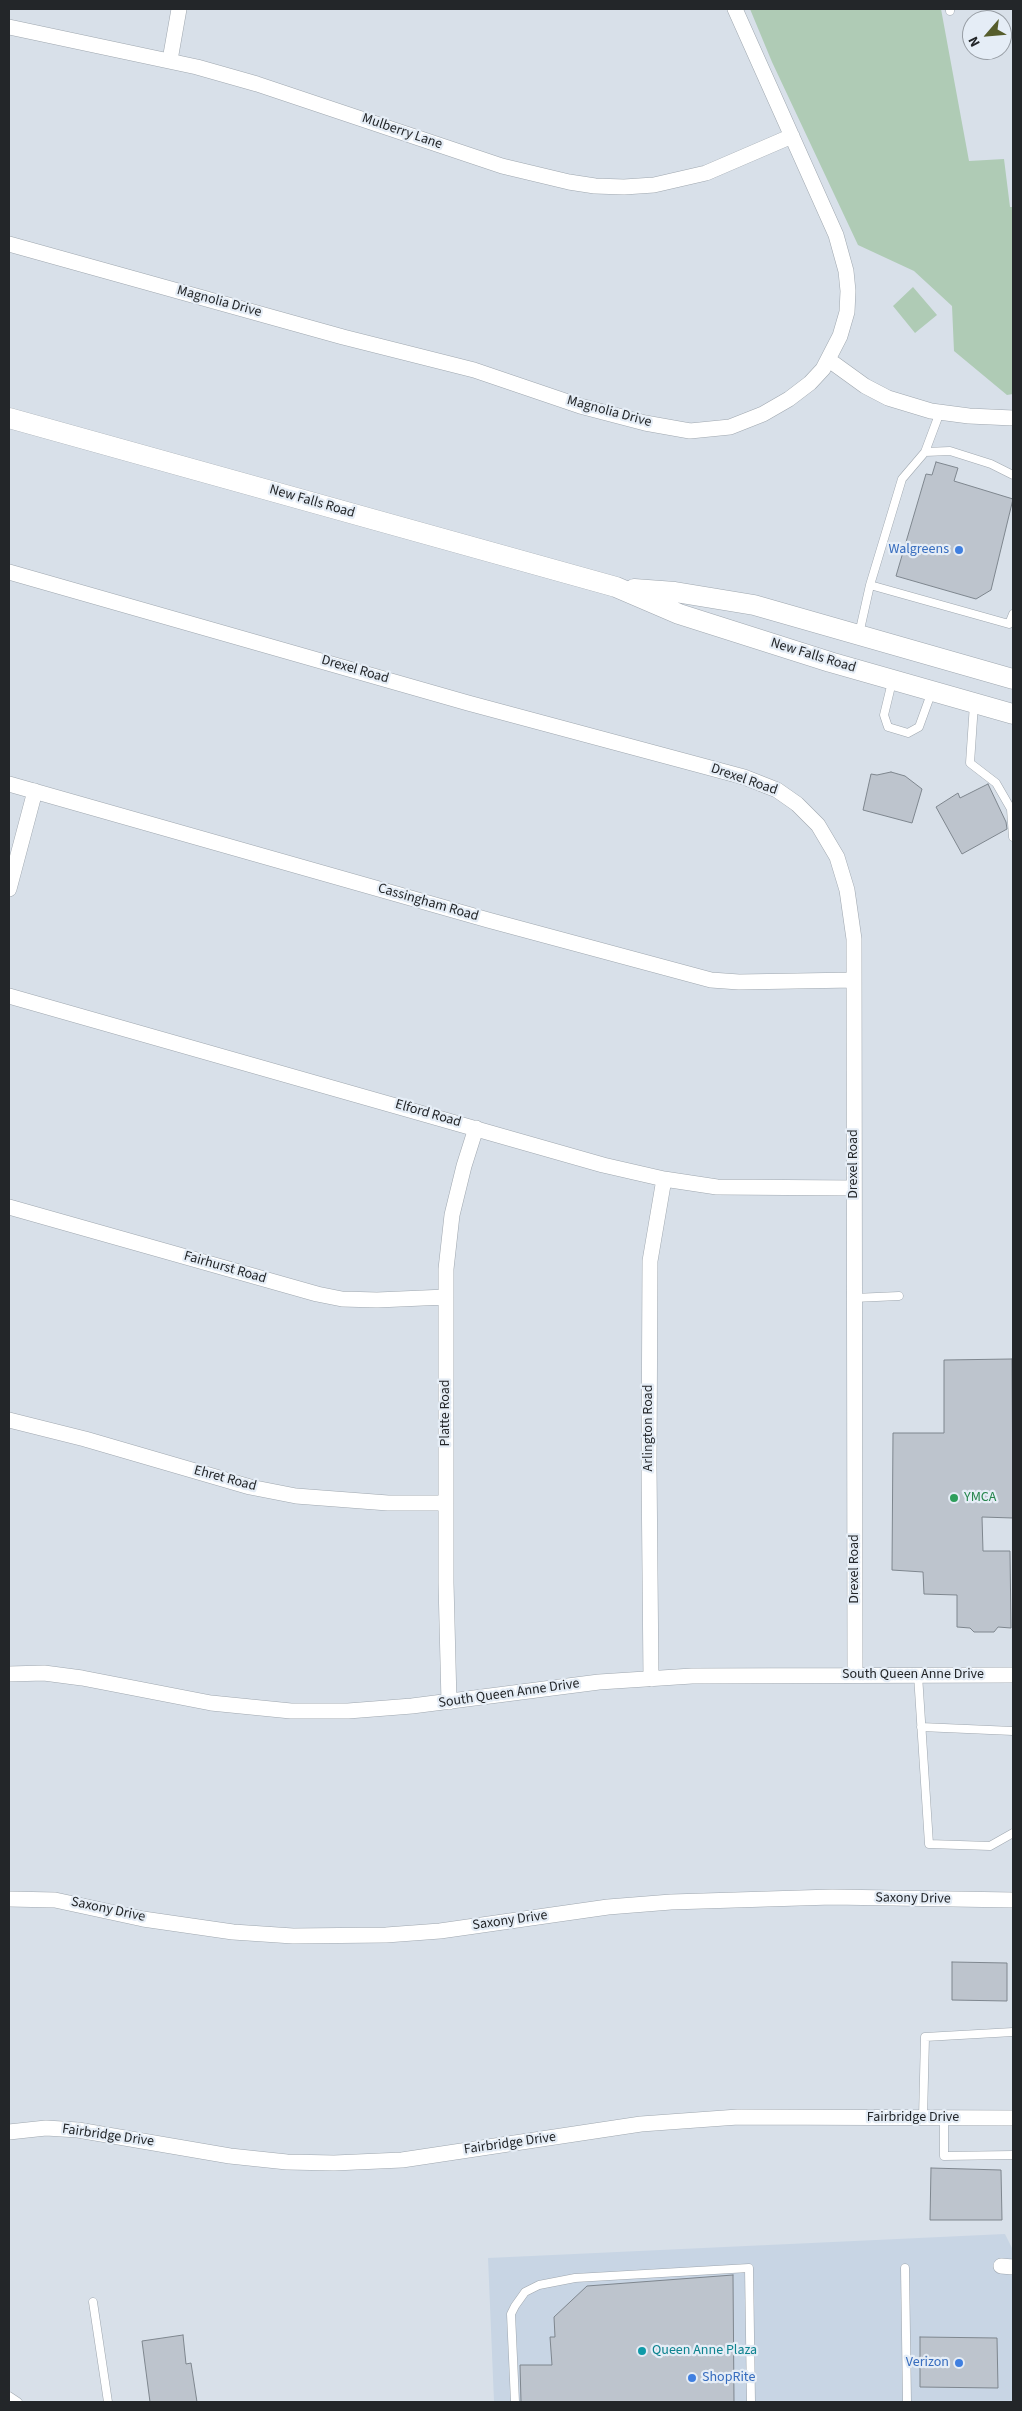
<!DOCTYPE html>
<style>
body{margin:0}
#map{position:relative;width:1022px;height:2411px;overflow:hidden;background:#d8e0e9;font-family:"Source Sans 3",sans-serif}
canvas{display:block}
.frame{position:absolute;inset:0;border:10px solid #232629;pointer-events:none}
.north{position:absolute;left:962px;top:10px;width:50px;height:50px;box-sizing:border-box;background:#e5edf6;border:1px solid #979da4;border-radius:50%;rotate:243deg;font-size:14px;font-weight:700;line-height:20px;text-align:center;color:#232629}
.north::after{content:'';display:block;margin:auto;width:18px;height:22px;background:#565d2c;clip-path:polygon(50% 0,100% 100%,50% 72%,0 100%)}
</style>
<div id="map">
<canvas width="1022" height="2411"></canvas>
<div class="frame"></div>
<div class="north">N</div>
</div>
<script>
const ctx = document.querySelector('canvas').getContext('2d');
ctx.lineJoin = 'round';
function fillPath(path, color) {
  ctx.fillStyle = color;
  ctx.fill(path, 'evenodd');
}
function poly(rows) {
  const path = new Path2D();
  for (const r of rows) {
    path.moveTo(r[0], r[1]);
    for (let i = 2; i < r.length; i += 2) path.lineTo(r[i], r[i + 1]);
  }
  return path;
}
function trace(path, color, width, dash) {
  ctx.strokeStyle = color;
  ctx.lineWidth = width;
  ctx.lineCap = dash ? 'butt' : 'round';
  ctx.setLineDash(dash || []);
  ctx.stroke(path);
}
function write(font, color, halo, rows, align = 'center') {
  ctx.font = font + ' "Source Sans 3",sans-serif';
  ctx.lineWidth = 4.5;
  ctx.setLineDash([]);
  ctx.textBaseline = 'middle';
  ctx.strokeStyle = halo;
  ctx.fillStyle = color;
  for (const [text, x, y, turn = 0] of rows) {
    ctx.save();
    ctx.translate(x, y);
    ctx.rotate((+turn || 0) * Math.PI / 180);
    ctx.textAlign = isNaN(turn) ? turn : align;
    if (halo) ctx.strokeText(text, 0, 0);
    ctx.fillText(text, 0, 0);
    ctx.restore();
  }
}
const built = poly([
 [1005,2234,1013,2250,1013,2402,494,2402,488,2258]
]);
const green = poly([
 [750,9,941,9,969,161,1004,159,1010,207,1013,207,1013,394,1007,395,954,351,952,306,914,271,858,245,772,62],
 [913,287,937,315,915,333,893,306]
]);
const building = poly([
 [936,462,958,468,954,481,1013,499,991,590,976,599,896,576,926,474,932,475,936,462],
 [891,772,905,776,922,789,912,823,863,810,871,774,877,775,891,772],
 [988,784,1006,822,1007,829,962,854,936,807,958,793,960,798,988,784],
 [1012,1359,1013,1518,982,1517,983,1551,1010,1551,1011,1628,998,1627,994,1632,974,1632,970,1628,957,1627,957,1595,924,1594,923,1572,892,1570,893,1433,944,1433,944,1360,1012,1359],
 [952,1962,1007,1963,1007,2001,952,2000,952,1962],
 [931,2168,1001,2170,1002,2220,930,2220,931,2168],
 [733,2275,734,2402,521,2402,520,2365,552,2365,550,2337,555,2337,554,2317,587,2286,733,2275],
 [183,2335,186,2364,191,2363,197,2402,150,2402,142,2341,183,2335],
 [920,2337,997,2338,998,2388,920,2387,920,2337]
]);
const lane = poly([
 [950,9,950,11],
 [925,452,950,451,991,464,1013,475],
 [870,585,902,479,925,452,940,412],
 [859,634,870,585,1009,624,1013,614],
 [892,682,884,715,888,727,908,733,919,727,932,691],
 [974,704,970,763,996,783,1011,809,1013,837],
 [854,1298,899,1296],
 [918,1675,929,1844,990,1846,1013,1833],
 [921,1727,1013,1731],
 [923,2118,925,2037,1013,2032],
 [944,2118,944,2156,1013,2155],
 [905,2268,907,2402],
 [93,2302,108,2402],
 [9,2396,18,2402],
 [515,2402,511,2314,515,2306,525,2292,539,2285,575,2278,749,2268,751,2402]
]);
const street = poly([
 [9,27,197,67,257,84,502,166,569,182,595,186,624,187,654,185,706,173,792,136],
 [170,60,179,9],
 [9,244,343,337,474,370,580,406,645,423,690,431,730,427,763,414,789,399,810,383,823,369,840,336,847,312,848,291,846,271,836,235,735,9],
 [829,360,865,386,888,398,931,411,969,416,1013,418],
 [9,572,468,703,744,777,777,790,797,804,818,825,837,857,847,890,854,939,855,1674],
 [9,784,488,920,711,980,739,982,854,980],
 [9,889,35,791],
 [9,996,603,1165,664,1179,717,1187,854,1188],
 [9,1207,317,1294,342,1299,377,1300,446,1297],
 [9,1420,85,1439,250,1487,296,1496,388,1503,446,1503],
 [9,1674,44,1673,82,1678,211,1703,291,1711,348,1711,412,1706,599,1682,692,1676,1013,1675],
 [651,1679,649,1466,650,1261,664,1179],
 [449,1702,446,1583,446,1269,452,1215,464,1166,476,1128],
 [9,1899,55,1900,143,1919,233,1932,293,1936,386,1935,440,1931,608,1907,671,1902,832,1897,1013,1900],
 [9,2132,46,2128,78,2130,230,2156,287,2162,334,2163,402,2160,641,2124,738,2117,1013,2118],
 [1001,2266,1013,2267]
]);
const secondary = poly([
 [9,418,616,587,679,614,830,662,1013,714],
 [634,589,675,592,754,605,1013,679]
]);
const markers = [
 [959,550,5,"#3f7fe0"],
 [954,1498,5,"#2e9e5b"],
 [642,2351,5,"#0f9aa8"],
 [959,2363,5,"#3f7fe0"],
 [692,2378,5,"#3f7fe0"]
];
const streetNames = [
 ["Mulberry Lane",402,132,19],
 ["Magnolia Drive",219,302,15],
 ["Magnolia Drive",609,412,15],
 ["New Falls Road",312,502,16],
 ["New Falls Road",813,656,17],
 ["Drexel Road",355,670,16],
 ["Drexel Road",744,780,19],
 ["Cassingham Road",428,903,16],
 ["Elford Road",428,1114,16],
 ["Drexel Road",854,1164,-90],
 ["Fairhurst Road",225,1268,16],
 ["Platte Road",446,1413,-90],
 ["Arlington Road",649,1428,-90],
 ["Ehret Road",225,1479,15],
 ["Drexel Road",855,1569,-90],
 ["South Queen Anne Drive",913,1675],
 ["South Queen Anne Drive",509,1694,-8],
 ["Saxony Drive",913,1899,1],
 ["Saxony Drive",108,1910,12],
 ["Saxony Drive",510,1921,-8],
 ["Fairbridge Drive",913,2118],
 ["Fairbridge Drive",108,2136,8],
 ["Fairbridge Drive",510,2144,-8]
];
const shopNames = [
 ["Walgreens",949,550],
 ["Verizon",949,2363],
 ["ShopRite",702,2378,"left"]
];
const leisureNames = [
 ["YMCA",964,1498]
];
const cultureNames = [
 ["Queen Anne Plaza",652,2351]
];
fillPath(built, '#c8d5e4');
fillPath(green, '#afcbb5');
fillPath(building, '#bdc4cd');
trace(building, '#7e868e', 1);
trace(lane, '#9fa7af', 9);
trace(street, '#9fa7af', 16);
trace(secondary, '#9fa7af', 21);
trace(lane, '#fff', 8);
trace(street, '#fff', 15);
trace(secondary, '#fff', 20);
for (const [x, y, r, color] of markers) {
  const dot = new Path2D();
  dot.arc(x, y, r, 0, 2 * Math.PI);
  ctx.fillStyle = color;
  ctx.fill(dot);
  trace(dot, '#e5edf6', 2);
}
write('14px', '#232629', '#e5edf6', streetNames);
write('14px', '#366cbe', '#e5edf6', shopNames, 'right');
write('14px', '#27864d', '#e5edf6', leisureNames, 'left');
write('14px', '#0d838f', '#e5edf6', cultureNames, 'left');
</script>
